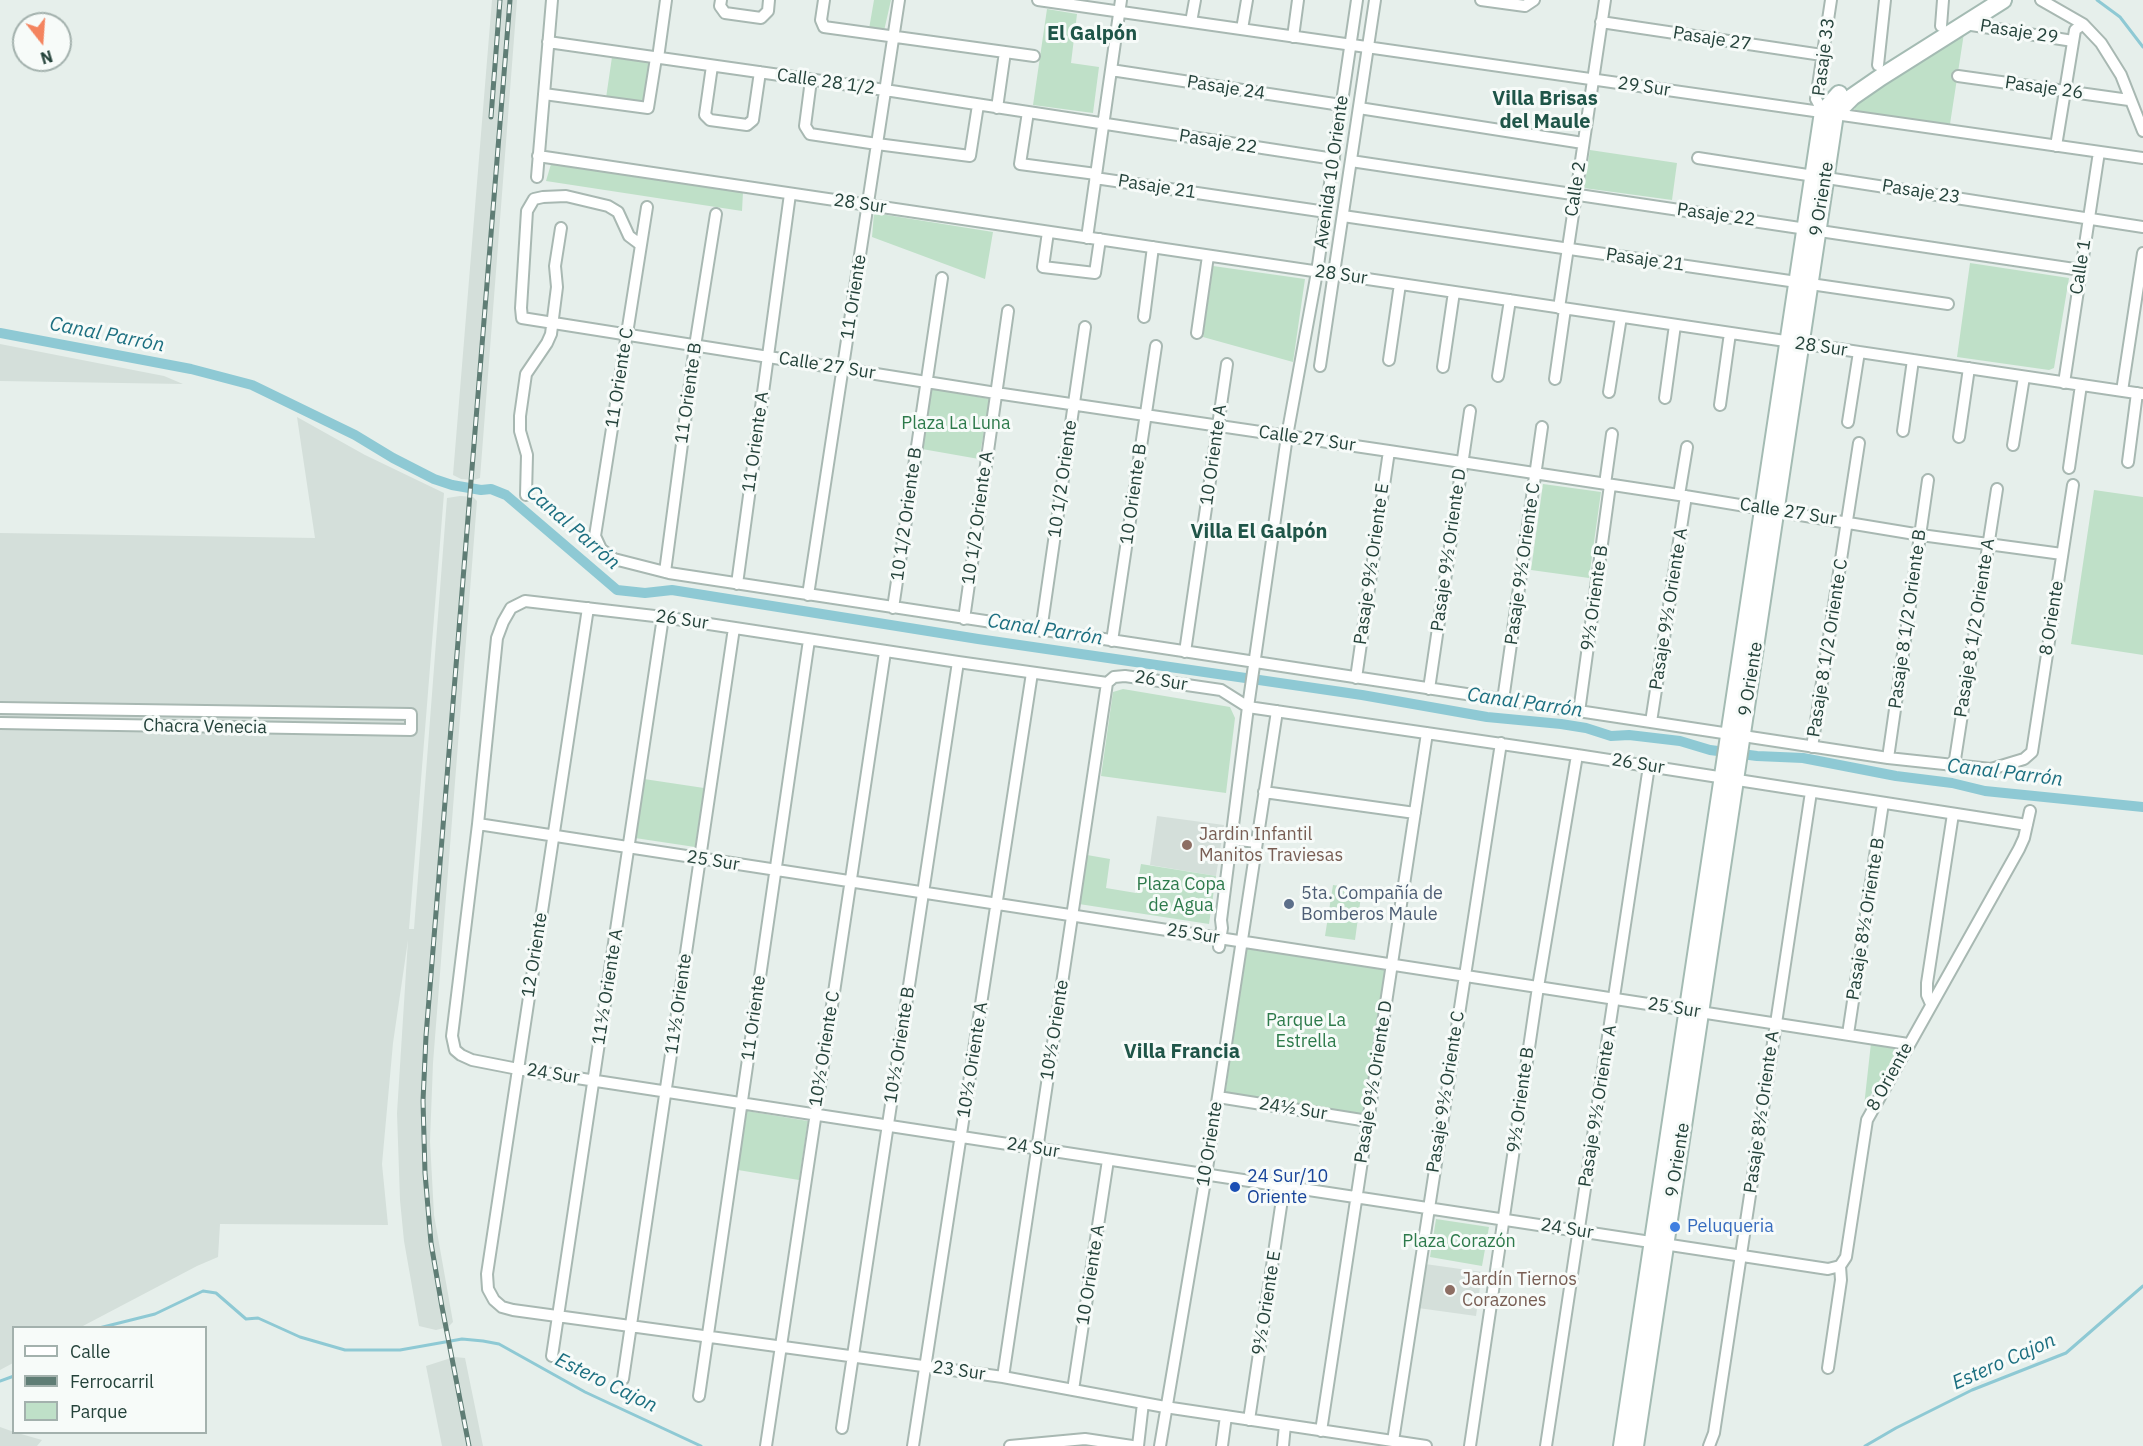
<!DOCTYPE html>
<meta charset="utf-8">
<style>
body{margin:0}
#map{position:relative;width:2143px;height:1446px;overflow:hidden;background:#e6efeb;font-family:"IBM Plex Sans",sans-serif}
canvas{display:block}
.legend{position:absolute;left:12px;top:1326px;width:195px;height:108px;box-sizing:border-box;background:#f7fbf9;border:2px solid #a3b1ad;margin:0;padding:8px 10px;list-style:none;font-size:18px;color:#24423a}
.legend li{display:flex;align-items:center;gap:12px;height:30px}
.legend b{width:30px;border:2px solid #a3b1ad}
.north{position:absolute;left:12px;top:12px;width:60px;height:60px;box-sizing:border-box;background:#f7fbf9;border:2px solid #a3b1ad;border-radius:50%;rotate:163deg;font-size:16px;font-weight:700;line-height:24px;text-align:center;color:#24423a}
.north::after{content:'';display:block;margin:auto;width:21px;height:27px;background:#f4845f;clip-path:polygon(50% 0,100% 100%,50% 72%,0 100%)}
</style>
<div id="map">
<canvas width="2143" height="1446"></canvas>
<ul class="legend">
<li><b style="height:8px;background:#fff"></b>Calle</li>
<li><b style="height:8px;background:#5f7d75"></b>Ferrocarril</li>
<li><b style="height:16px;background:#bfe0c8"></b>Parque</li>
</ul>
<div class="north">N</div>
</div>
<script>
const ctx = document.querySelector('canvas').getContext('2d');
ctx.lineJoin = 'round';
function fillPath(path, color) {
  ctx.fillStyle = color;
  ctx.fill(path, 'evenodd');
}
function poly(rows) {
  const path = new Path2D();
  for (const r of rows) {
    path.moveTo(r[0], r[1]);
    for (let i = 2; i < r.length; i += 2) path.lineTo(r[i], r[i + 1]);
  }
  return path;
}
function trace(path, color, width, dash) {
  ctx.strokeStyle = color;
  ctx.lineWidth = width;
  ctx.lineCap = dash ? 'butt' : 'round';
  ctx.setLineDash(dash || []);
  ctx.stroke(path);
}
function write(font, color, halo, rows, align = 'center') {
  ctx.font = font + ' "IBM Plex Sans",sans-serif';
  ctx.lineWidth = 6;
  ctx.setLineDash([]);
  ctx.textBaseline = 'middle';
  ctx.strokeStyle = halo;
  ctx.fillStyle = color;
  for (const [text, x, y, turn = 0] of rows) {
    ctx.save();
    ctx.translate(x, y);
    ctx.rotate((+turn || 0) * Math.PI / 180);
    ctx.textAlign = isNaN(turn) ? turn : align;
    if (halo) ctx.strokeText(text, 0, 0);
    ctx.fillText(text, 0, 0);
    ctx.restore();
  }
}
const built = poly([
 [492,0,517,0,480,478,474,480,461,479,453,475],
 [0,344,164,376,183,384,0,381],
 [297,417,365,455,444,493,409,929,414,929,447,498,460,496,473,497,477,501,433,1063,430,1141,434,1215,453,1322,448,1327,436,1330,419,1326,404,1241,400,1200,397,1113,408,940,393,1043,382,1164,388,1225,220,1224,218,1257,197,1266,81,1327,14,1328,13,1363,0,1370,0,533,315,538],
 [1157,816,1224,825,1216,876,1150,865],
 [1425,1264,1482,1272,1476,1316,1418,1308],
 [454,1357,465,1358,483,1446,442,1446,426,1366],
 [0,1427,14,1432,42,1440,37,1446,0,1446]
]);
const green = poly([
 [874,0,891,0,884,31,869,29],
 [1047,9,1077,14,1071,63,1099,67,1093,113,1033,105],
 [1964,33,1950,124,1854,111,1856,103],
 [612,57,651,63,645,104,606,98],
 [1590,150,1677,163,1672,200,1584,188],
 [551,164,743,192,742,211,546,181],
 [874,213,993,232,985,279,872,237],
 [1970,263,2069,278,2054,368,2049,370,1957,357],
 [1213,266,1305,279,1293,362,1203,337],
 [932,389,990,399,979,459,922,449],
 [1543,484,1601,492,1589,578,1531,570],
 [2094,490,2143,497,2143,655,2071,644],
 [1123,689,1230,707,1235,718,1226,793,1101,776,1113,692],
 [644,779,704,788,695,847,635,838],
 [1087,855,1110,859,1106,888,1136,893,1141,864,1216,876,1209,924,1079,904],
 [1333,885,1362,889,1355,940,1325,936],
 [1247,949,1388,968,1365,1113,1362,1116,1225,1095],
 [1871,1043,1900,1047,1864,1106],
 [747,1111,808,1121,799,1180,738,1170],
 [1436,1219,1489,1227,1482,1266,1430,1257]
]);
const stream = poly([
 [2097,0,2120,17,2143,47],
 [99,1328,155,1314,203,1291,216,1293,246,1319,258,1318,300,1337,345,1350,400,1350,462,1339,483,1341,499,1344,585,1392,701,1446],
 [0,1381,14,1376],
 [1865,1446,1896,1428,1972,1390,2066,1353,2143,1286]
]);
const canal = poly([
 [0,333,191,369,252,385,355,435,393,458,434,479,452,485,481,490,491,489,506,495,617,590,645,593,672,590,978,639,1362,695,1487,717,1561,724,1586,728,1611,736,1629,735,1680,741,1710,750,1757,756,1803,758,1896,776,1952,783,1985,791,2143,807]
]);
const street = poly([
 [721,0,720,6,725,13,761,18,768,11,769,0],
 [824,0,821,20,824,27,1034,56],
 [1038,0,2143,158],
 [1481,0,1525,6,1534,0],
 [2041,0,2083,24,2101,43,2121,75,2143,131],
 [1191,22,1195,0],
 [1601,22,1822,55],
 [1965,24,2073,41],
 [1941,26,1943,0],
 [1242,29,1247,0],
 [1293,37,1298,0],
 [548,42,885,90,1334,159],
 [658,58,666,0],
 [1878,65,1885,0],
 [712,66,705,115,710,120,747,125,753,120,760,72],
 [1111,70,1341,105],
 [1958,76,2129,100],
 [811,80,805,126,810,134,877,144,970,156,978,105],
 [544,94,648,108,656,58],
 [997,108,1005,52],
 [1359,108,1583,143],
 [1028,112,1020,164,1096,174],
 [1823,112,1816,99,1831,0],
 [2056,146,2075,30,2083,24],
 [538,156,2143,394],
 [1698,158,2143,227],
 [1351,161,2081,270],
 [537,177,552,0],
 [1095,178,1326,212],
 [647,207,595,536,601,549,614,559,669,573,1888,758,1991,769,2024,759,2032,752,2073,485],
 [1343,216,1948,304],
 [1048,232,1043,267,1095,273,1100,239],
 [1087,238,1121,0],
 [641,245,629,236,618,212,608,206,566,196,543,197,534,199,527,211,521,308,522,318,996,393,1389,451,1679,495,1921,535,2062,554],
 [1559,308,1605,0],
 [1144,317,1153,247],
 [1197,333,1208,256],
 [1389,360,1400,284],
 [1320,366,1375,0],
 [1443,367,1454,292],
 [1498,376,1510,300],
 [1555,379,1565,309],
 [2064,383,2099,152],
 [2122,391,2143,253],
 [1609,392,1621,317],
 [1665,398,1675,325],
 [1720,405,1730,333],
 [1848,422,1859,352],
 [1903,431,1913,360],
 [1959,437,1969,368],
 [2013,445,2024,377],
 [2128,462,2137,393],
 [2069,468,2081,385],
 [1605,484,1612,434],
 [526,495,527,455,520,431,520,416,526,374,547,343,551,334,557,287,555,266,561,228],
 [1679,495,1687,447],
 [665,572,695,346,716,214],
 [737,584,790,194],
 [808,595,899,0],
 [588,608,487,1274,488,1289,494,1300,502,1307,513,1310,1003,1377,1165,1407,1426,1446],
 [893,608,942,278],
 [964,619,1008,311],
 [1041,631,1085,327],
 [1112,641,1156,346],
 [1185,652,1227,364],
 [1356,678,1389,451],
 [1429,689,1470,411],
 [1503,700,1542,427],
 [0,708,411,714,411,730,0,723],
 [1579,712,1610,485],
 [1651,722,1686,496],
 [1812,747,1859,443],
 [1888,758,1928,480],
 [1954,766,1997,489],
 [1264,792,1415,813],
 [478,824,1908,1044],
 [1231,839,1256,842],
 [1219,947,1222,928,1221,920,1248,707,1287,436,1317,272,1357,0],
 [1931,1004,1927,995,1927,983,1953,814],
 [1848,1034,1883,803],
 [1218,1097,1368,1121],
 [1840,1266,1828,1269,1197,1173,518,1069,472,1060,461,1055,455,1050,452,1036,478,824,497,638,503,622,511,608,525,601,663,617,958,662,1107,683,1114,677,1125,676,1221,690,1248,707,1577,755,2027,825],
 [552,1356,663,617],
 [1828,1368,1841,1280,1840,1266,1846,1257,1867,1120,2019,849,2024,838,2030,811],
 [1003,1377,1107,683],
 [623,1379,734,628],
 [1073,1390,1108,1160],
 [699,1396,809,640],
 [1249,1420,1284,1186],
 [842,1428,958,662],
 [1321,1431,1427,733],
 [1393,1441,1501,743],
 [766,1446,885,652],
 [913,1446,1032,673],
 [1010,1446,1085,1439,1132,1446],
 [1138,1446,1143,1403],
 [1160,1446,1206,1175,1277,711],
 [1222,1446,1226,1416],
 [1283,1446,1285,1425],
 [1470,1446,1538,987,1577,755],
 [1546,1446,1649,766],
 [1709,1446,1714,1433,1811,792]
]);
const secondary = poly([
 [1622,1446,1823,112,1839,94],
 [1635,1446,1835,114,1852,97,1881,77,2003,0]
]);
const rail = poly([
 [491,117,500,0],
 [469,1446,442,1307,431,1243,425,1173,423,1101,426,1036,510,0]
]);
const markers = [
 [1187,845,6,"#8d6e63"],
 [1289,904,6,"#5c6f8a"],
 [1235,1187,6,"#1a4fb4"],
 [1675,1227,6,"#3f7fe0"],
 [1450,1290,6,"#8d6e63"]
];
const streetNames = [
 ["Pasaje 29",2019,32,9],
 ["Pasaje 27",1712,39,9],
 ["Pasaje 33",1824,57,-83],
 ["Calle 28 1/2",826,82,8],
 ["29 Sur",1644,87,8],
 ["Pasaje 24",1226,88,9],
 ["Pasaje 26",2044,88,8],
 ["Pasaje 22",1218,142,9],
 ["Avenida 10 Oriente",1332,172,-82],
 ["Pasaje 21",1157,187,9],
 ["Calle 2",1576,189,-81],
 ["Pasaje 23",1921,192,9],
 ["9 Oriente",1822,199,-81],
 ["28 Sur",860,204,8],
 ["Pasaje 22",1716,215,8],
 ["Pasaje 21",1645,260,8],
 ["Calle 1",2081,267,-81],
 ["28 Sur",1341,275,8],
 ["11 Oriente",854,297,-81],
 ["28 Sur",1821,347,8],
 ["Calle 27 Sur",827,366,9],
 ["11 Oriente C",620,378,-81],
 ["11 Oriente B",689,393,-82],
 ["Calle 27 Sur",1307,439,8],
 ["11 Oriente A",756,442,-82],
 ["10 Oriente A",1214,455,-82],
 ["10 1/2 Oriente",1063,479,-82],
 ["10 Oriente B",1134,494,-82],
 ["Calle 27 Sur",1788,512,9],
 ["10 1/2 Oriente B",907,514,-82],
 ["10 1/2 Oriente A",978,518,-82],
 ["Pasaje 9½ Oriente D",1449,550,-82],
 ["Pasaje 9½ Oriente E",1372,564,-82],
 ["Pasaje 9½ Oriente C",1523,564,-82],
 ["9½ Oriente B",1595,598,-82],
 ["Pasaje 9½ Oriente A",1669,609,-81],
 ["8 Oriente",2052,618,-81],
 ["Pasaje 8 1/2 Oriente B",1908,619,-82],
 ["26 Sur",682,620,8],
 ["Pasaje 8 1/2 Oriente A",1975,628,-81],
 ["Pasaje 8 1/2 Oriente C",1828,648,-81],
 ["9 Oriente",1751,679,-81],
 ["26 Sur",1161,681,9],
 ["Chacra Venecia",205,727,1],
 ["26 Sur",1638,764,9],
 ["25 Sur",713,861,9],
 ["Pasaje 8½ Oriente B",1866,919,-81],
 ["25 Sur",1193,934,9],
 ["12 Oriente",535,955,-81],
 ["11½ Oriente A",608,987,-81],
 ["11½ Oriente",679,1004,-82],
 ["25 Sur",1674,1008,9],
 ["11 Oriente",754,1018,-82],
 ["10½ Oriente",1055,1030,-81],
 ["10½ Oriente B",900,1045,-81],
 ["10½ Oriente C",825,1049,-81],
 ["10½ Oriente A",973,1060,-81],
 ["24 Sur",553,1074,9],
 ["8 Oriente",1890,1077,-61],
 ["Pasaje 9½ Oriente D",1374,1082,-81],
 ["Pasaje 9½ Oriente C",1446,1092,-81],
 ["9½ Oriente B",1521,1100,-82],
 ["Pasaje 9½ Oriente A",1598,1106,-81],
 ["24½ Sur",1293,1109,9],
 ["Pasaje 8½ Oriente A",1762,1112,-82],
 ["10 Oriente",1210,1144,-81],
 ["24 Sur",1033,1148,9],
 ["9 Oriente",1678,1160,-81],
 ["24 Sur",1567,1229,9],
 ["10 Oriente A",1091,1275,-81],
 ["9½ Oriente E",1267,1303,-81],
 ["23 Sur",959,1371,8]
];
const parkNames = [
 ["Plaza La Luna",956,424],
 ["Plaza Copa",1181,885],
 ["de Agua",1181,906],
 ["Parque La",1306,1021],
 ["Estrella",1306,1042],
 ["Plaza Corazón",1459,1242]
];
const educationNames = [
 ["Jardin Infantil",1199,835],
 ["Manitos Traviesas",1199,856],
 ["Jardín Tiernos",1462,1280],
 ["Corazones",1462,1301]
];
const serviceNames = [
 ["5ta. Compañía de",1301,894],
 ["Bomberos Maule",1301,915]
];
const transitNames = [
 ["24 Sur/10",1247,1177],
 ["Oriente",1247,1198]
];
const shopNames = [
 ["Peluqueria",1687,1227]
];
const neighbourhoodNames = [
 ["El Galpón",1092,34],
 ["Villa Brisas",1545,99],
 ["del Maule",1545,122],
 ["Villa El Galpón",1259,532],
 ["Villa Francia",1182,1052]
];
const waterNames = [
 ["Canal Parrón",107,335,11],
 ["Canal Parrón",573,528,41],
 ["Canal Parrón",1045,630,9],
 ["Canal Parrón",1525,703,8],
 ["Canal Parrón",2005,773,7],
 ["Estero Cajon",2004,1362,-24],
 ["Estero Cajon",606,1383,26]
];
fillPath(built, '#d4dfda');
fillPath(green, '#bfe0c8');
trace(stream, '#8ec9d4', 3);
trace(canal, '#8ec9d4', 10);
trace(street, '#a8b8b2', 14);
trace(secondary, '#a4bbb3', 20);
trace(street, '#fff', 10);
trace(secondary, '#fff', 16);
trace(rail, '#5f7d75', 5);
trace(rail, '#f7fbf9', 3, [9]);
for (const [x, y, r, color] of markers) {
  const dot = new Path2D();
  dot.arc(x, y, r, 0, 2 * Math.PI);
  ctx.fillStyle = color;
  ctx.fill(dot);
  trace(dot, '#f7fbf9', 2);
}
write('18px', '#24423a', '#f7fbf9', streetNames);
write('18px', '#2d7a4b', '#f7fbf9', parkNames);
write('18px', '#785e54', '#f7fbf9', educationNames, 'left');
write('18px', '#4e5e75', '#f7fbf9', serviceNames, 'left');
write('18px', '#164399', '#f7fbf9', transitNames, 'left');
write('18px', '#366cbe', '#f7fbf9', shopNames, 'left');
write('bold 20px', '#1f5548', '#f7fbf9', neighbourhoodNames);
write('italic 20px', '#1c6f80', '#f7fbf9', waterNames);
</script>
